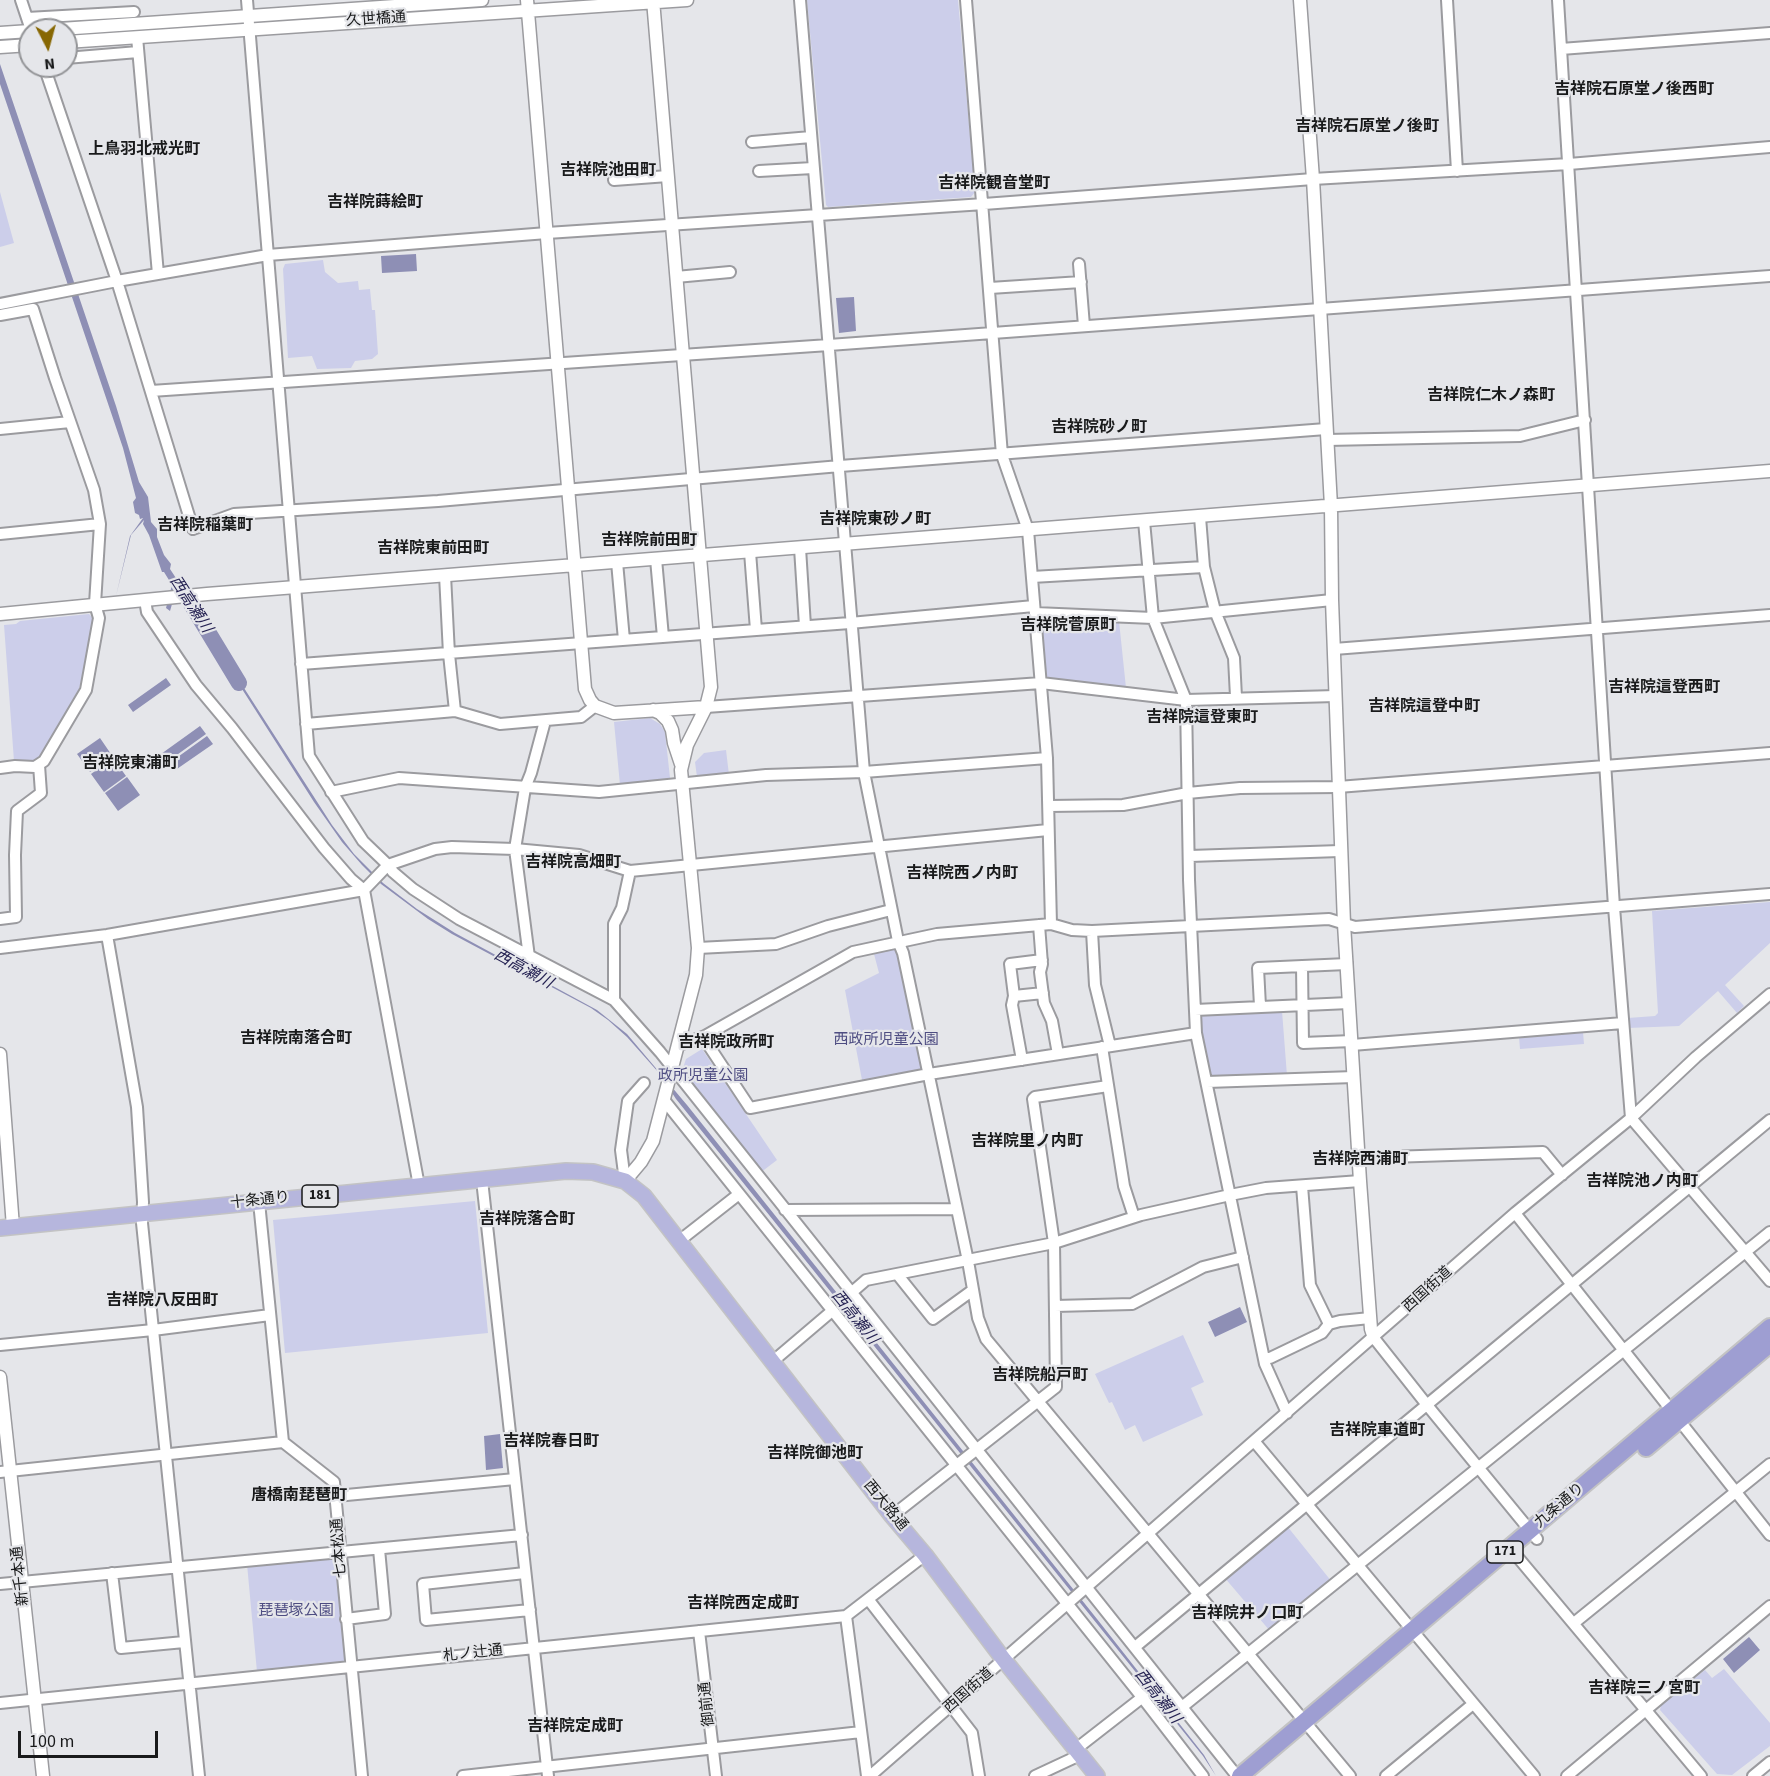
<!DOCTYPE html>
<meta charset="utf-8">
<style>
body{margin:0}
#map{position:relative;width:1770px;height:1776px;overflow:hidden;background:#e5e6ea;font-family:"Source Sans 3",sans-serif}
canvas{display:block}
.north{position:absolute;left:18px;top:18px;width:60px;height:60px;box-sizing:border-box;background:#e5e6ea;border:2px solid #939497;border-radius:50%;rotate:174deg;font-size:16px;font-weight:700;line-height:24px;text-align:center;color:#191a1b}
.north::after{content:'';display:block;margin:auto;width:21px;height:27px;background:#876702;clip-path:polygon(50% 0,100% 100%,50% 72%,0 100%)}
.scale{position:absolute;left:18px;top:1731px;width:140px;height:27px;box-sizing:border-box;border:3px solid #191a1b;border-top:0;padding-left:8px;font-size:18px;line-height:21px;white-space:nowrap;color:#191a1b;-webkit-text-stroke:4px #e5e6ea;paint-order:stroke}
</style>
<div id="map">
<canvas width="1770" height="1776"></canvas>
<div class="north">N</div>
<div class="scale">100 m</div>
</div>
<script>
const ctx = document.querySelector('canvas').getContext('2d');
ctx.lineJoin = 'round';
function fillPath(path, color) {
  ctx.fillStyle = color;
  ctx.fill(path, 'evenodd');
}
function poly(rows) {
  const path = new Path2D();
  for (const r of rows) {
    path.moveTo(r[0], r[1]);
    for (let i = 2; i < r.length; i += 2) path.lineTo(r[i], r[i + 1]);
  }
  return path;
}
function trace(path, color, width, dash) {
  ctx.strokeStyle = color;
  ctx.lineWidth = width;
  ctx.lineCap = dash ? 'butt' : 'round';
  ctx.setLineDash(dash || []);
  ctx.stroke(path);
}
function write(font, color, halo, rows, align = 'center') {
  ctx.font = font + ' "Source Sans 3","Noto Sans JP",sans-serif';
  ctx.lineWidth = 4.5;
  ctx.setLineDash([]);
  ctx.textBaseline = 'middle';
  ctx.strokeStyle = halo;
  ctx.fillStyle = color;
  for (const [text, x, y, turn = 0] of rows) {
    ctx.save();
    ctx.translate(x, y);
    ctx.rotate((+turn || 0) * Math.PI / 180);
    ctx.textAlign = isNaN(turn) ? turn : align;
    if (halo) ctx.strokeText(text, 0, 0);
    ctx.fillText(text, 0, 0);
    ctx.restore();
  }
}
const green = poly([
 [807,0,958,0,975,192,971,197,828,207,826,205],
 [0,192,14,243,0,247],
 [323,260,325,272,338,283,358,281,359,290,370,289,372,310,375,310,378,354,372,359,355,361,351,368,317,369,312,356,288,358,283,269,285,264],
 [89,614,96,621,79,689,38,761,35,762,14,761,4,625,16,624,20,621],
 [1046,617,1119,621,1126,688,1049,679,1045,673,1040,623],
 [650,718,660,724,665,732,670,778,667,781,620,785,614,722],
 [726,750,729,775,697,777,695,762,704,753],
 [1770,902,1770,943,1725,985,1744,1006,1737,1013,1718,991,1679,1026,1628,1028,1628,1018,1655,1016,1658,1013,1652,911],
 [893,949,898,952,922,1066,919,1072,862,1080,845,990,879,973,874,954],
 [1282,1011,1287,1076,1215,1077,1210,1074,1200,1026,1199,1017,1204,1013],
 [1583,1032,1584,1044,1520,1049,1519,1037],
 [702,1049,777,1160,760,1173,681,1074,686,1059],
 [475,1201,488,1333,285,1353,273,1220],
 [1183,1335,1204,1382,1191,1388,1203,1415,1143,1442,1135,1425,1125,1430,1112,1402,1109,1403,1095,1374],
 [1287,1526,1332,1582,1270,1631,1224,1577],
 [331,1557,335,1559,347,1659,345,1663,257,1672,247,1564],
 [1724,1669,1770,1723,1770,1746,1732,1775,1717,1774,1660,1710,1661,1705,1705,1670,1712,1678]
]);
const water = poly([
 [0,64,116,406,139,482,148,497,151,522,157,529,157,537,164,555,171,564,170,569,203,619,201,621,332,825,354,854,383,883,417,909,455,933,597,1010,627,1034,687,1105,1097,1619,1204,1755,1216,1776,1203,1756,676,1099,659,1073,627,1037,608,1020,591,1008,452,934,428,919,381,884,362,865,342,842,314,802,177,587,170,611,166,608,172,585,164,572,162,572,149,535,143,524,144,520,131,535,116,596,130,536,143,518,140,519,139,515,135,513,133,502,136,498,123,448,0,84],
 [416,254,417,271,382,273,381,256],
 [854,297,856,331,839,333,836,298],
 [166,678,171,685,133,712,128,705],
 [200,726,206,734,167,762,161,754],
 [207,736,213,744,174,771,168,764],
 [100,738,113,757,90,772,77,754],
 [113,758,126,776,104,792,91,774],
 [127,777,140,795,118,811,105,793],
 [1240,1307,1247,1322,1215,1337,1208,1322],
 [500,1434,503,1468,486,1470,484,1436],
 [1749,1637,1760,1650,1734,1673,1723,1659]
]);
const river = poly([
 [190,602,239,683]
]);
const minor = poly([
 [21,0,29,24],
 [247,0,309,756,363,841,388,865,393,872,413,889,459,919,614,1000,660,1052,1237,1776],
 [800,0,864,772,898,941,903,953,968,1261,978,1318,986,1339,1350,1776],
 [966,0,1002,455,1028,530,1047,758,1051,924],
 [1447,0,1457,171],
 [1558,0,1614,907,1631,1118,1770,1281],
 [27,18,134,12],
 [137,37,158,274],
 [1561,49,1770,33],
 [66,58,138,52],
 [44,66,117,281,193,529,234,514,438,501,840,466,1326,429],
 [752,142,811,137],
 [759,171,813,168],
 [614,180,668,176],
 [1079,264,1084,326],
 [676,277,730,272],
 [990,288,1081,282],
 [0,304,117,281,268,255,547,233,984,204,1313,179,1569,164,1770,147],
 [0,315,33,309,55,378,94,490,100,524,95,604,99,618,86,690,44,761,35,767,15,766,0,768],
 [151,391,829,345,1770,276],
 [0,429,70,422],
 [1327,440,1520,436,1585,420],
 [1200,517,1204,567,1215,611,1234,658,1236,697],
 [1144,521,1153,618,1186,700,1189,880,1196,1033,1265,1364,1287,1413],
 [0,534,100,524],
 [800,548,805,626],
 [750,552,756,630],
 [656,559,663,637],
 [617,562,624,640],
 [445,575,449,654,455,711],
 [1032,577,1204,567],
 [145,600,147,612,196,685,232,728,324,848,351,879,364,890,419,1186],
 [1035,613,1153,618,1332,600],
 [1334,649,1770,615],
 [301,664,850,623,1034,606],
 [706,707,1041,683,1186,700,1336,696],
 [306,724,455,711,500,724,581,717,595,706],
 [331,792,399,778,599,792,766,775,864,772,1047,758],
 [1049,806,1123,805,1188,793,1240,788,1338,787,1770,753],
 [1190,856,1340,851],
 [0,919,16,917,15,855,17,811,41,793,39,765],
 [1039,925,1042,964,1040,972,1044,1003,1052,1021,1058,1054],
 [1092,931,1095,985,1110,1046],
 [107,935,137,1107,143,1202,142,1223,199,1776],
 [0,948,107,935,364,890,388,865,435,849,452,847,515,849,579,855,630,871,1048,830],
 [698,948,776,944,828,926,891,910],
 [529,957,515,849,525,788,531,773,545,721],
 [1042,960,1010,964,1014,996,1043,993],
 [1302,966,1303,1043,1352,1041],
 [1014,996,1012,1005,1022,1060],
 [614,1000,614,924,622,908,630,871],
 [1260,1006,1258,968,1347,964],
 [1195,1010,1349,1003],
 [703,1037,750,1108,929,1074,1196,1033],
 [679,1045,703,1037,853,952,937,934,1051,924,1072,930,1092,931,1329,919,1355,927,1770,894],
 [1352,1045,1623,1023],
 [1102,1047,1124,1186,1134,1217],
 [1207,1082,1354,1077],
 [664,1100,1142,1697,1203,1776],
 [1359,1158,1543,1152,1562,1175],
 [482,1180,548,1776],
 [625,1181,621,1150,628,1101,644,1083],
 [1302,1186,1310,1285,1329,1324],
 [259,1202,283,1442,334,1482,362,1776],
 [785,1210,957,1209],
 [1515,1213,1770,1535],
 [679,1241,739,1194],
 [897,1274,933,1319,973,1290],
 [851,1293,866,1280,1054,1243,1141,1215,1230,1195,1266,1188,1360,1181],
 [1055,1306,1132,1304,1203,1267,1243,1257],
 [1374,1338,1427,1405,1537,1539],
 [0,1345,153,1330,270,1315],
 [1264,1358,1270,1358,1322,1333,1329,1324,1340,1321,1370,1318],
 [772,1362,832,1311],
 [1254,1441,1534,1776],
 [0,1472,283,1442],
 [336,1496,515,1479],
 [892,1516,1056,1387,1054,1243,1033,1099,1035,1097,1108,1086],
 [1510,1548,1701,1776],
 [112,1573,121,1648,184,1642],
 [525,1573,423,1584,426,1620,530,1610],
 [0,1584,522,1535],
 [868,1599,972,1733,979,1776],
 [846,1616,867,1776],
 [346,1619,385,1614,379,1549],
 [1574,1623,1770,1464],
 [699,1631,716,1776],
 [1135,1647,1770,1120],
 [0,1703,846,1616,925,1555],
 [1182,1707,1770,1232],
 [1076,1749,1162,1682],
 [463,1776,861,1732],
 [870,1776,1515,1213,1631,1118,1696,1057,1770,994],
 [1035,1776,1080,1755],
 [1386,1776,1473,1704],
 [1567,1776,1770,1606],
 [1753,1776,1770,1762]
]);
const tertiary = poly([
 [527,0,585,689,590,700,595,706,614,713,706,707],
 [1300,0,1313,179,1331,506,1332,600,1344,924,1360,1181,1371,1329,1374,1338],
 [46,30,482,0],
 [0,33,30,31],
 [66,42,687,0],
 [0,47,30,45],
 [0,614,207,594,1770,471],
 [653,710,660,713,668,721,672,730,674,743,681,764],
 [0,1054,13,1227],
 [625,1181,641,1162,653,1141,696,975,698,948,681,770,687,745,706,707,711,687,653,0],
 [0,1377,43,1776]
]);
const primary = poly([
 [0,1228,566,1171,593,1172,625,1181,644,1196,892,1516,925,1555,1004,1660,1097,1776]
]);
const trunk = poly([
 [1646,1448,1770,1344],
 [1240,1776,1770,1327]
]);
const shields = [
 [320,1196,36],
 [1505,1552,36]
];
const shieldNames = [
 ["181",320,1196],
 ["171",1505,1552]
];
const streetNames = [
 ["久世橋通",376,20,-4],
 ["十条通り",260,1201,-6],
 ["西国街道",1428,1290,-42],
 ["西大路通",885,1506,51],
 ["九条通り",1560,1506,-40],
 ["七本松通",340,1548,-94],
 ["新千本通",21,1576,-96],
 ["札ノ辻通",473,1654,-6],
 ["西国街道",969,1691,-41],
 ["御前通",708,1704,-96]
];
const parkNames = [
 ["西政所児童公園",886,1041],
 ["政所児童公園",703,1077],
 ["琵琶塚公園",296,1612]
];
const neighbourhoodNames = [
 ["吉祥院石原堂ノ後西町",1634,90],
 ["吉祥院石原堂ノ後町",1367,127],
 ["上鳥羽北戒光町",144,150],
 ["吉祥院池田町",608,171],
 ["吉祥院観音堂町",994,184],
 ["吉祥院蒔絵町",375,203],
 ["吉祥院仁木ノ森町",1491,396],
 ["吉祥院砂ノ町",1099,428],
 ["吉祥院東砂ノ町",875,520],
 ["吉祥院稲葉町",205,526],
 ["吉祥院前田町",649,541],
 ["吉祥院東前田町",433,549],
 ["吉祥院菅原町",1068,626],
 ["吉祥院這登西町",1664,688],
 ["吉祥院這登中町",1424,707],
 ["吉祥院這登東町",1202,718],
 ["吉祥院東浦町",130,764],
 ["吉祥院高畑町",573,863],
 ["吉祥院西ノ内町",962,874],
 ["吉祥院南落合町",296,1039],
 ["吉祥院政所町",726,1043],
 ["吉祥院里ノ内町",1027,1142],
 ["吉祥院西浦町",1360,1160],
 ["吉祥院池ノ内町",1642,1182],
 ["吉祥院落合町",527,1220],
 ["吉祥院八反田町",162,1301],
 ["吉祥院船戸町",1040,1376],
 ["吉祥院車道町",1377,1431],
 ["吉祥院春日町",551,1442],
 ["吉祥院御池町",815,1454],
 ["唐橋南琵琶町",299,1496],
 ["吉祥院西定成町",743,1604],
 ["吉祥院井ノ口町",1247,1614],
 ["吉祥院三ノ宮町",1644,1689],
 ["吉祥院定成町",575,1727]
];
const waterNames = [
 ["西高瀬川",190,605,57],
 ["西高瀬川",523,970,29],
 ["西高瀬川",854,1318,51],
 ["西高瀬川",1157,1697,52]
];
fillPath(green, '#ccceea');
fillPath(water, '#8e8fb5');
trace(river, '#8e8fb5', 16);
trace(minor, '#9b9b9f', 14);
trace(tertiary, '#9b9b9f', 15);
trace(primary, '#c3c3c4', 18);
trace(trunk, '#c3c3c4', 20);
trace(minor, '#fff', 10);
trace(tertiary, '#fff', 12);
trace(primary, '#b6b6dd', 15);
trace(trunk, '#9e9ed2', 16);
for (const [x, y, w] of shields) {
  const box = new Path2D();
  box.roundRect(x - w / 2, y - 11, w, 22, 4.5);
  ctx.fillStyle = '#e5e6ea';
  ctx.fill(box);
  trace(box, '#191a1b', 1.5);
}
write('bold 14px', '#191a1b', null, shieldNames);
write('15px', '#191a1b', '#e5e6ea', streetNames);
write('15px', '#4e4d82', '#e5e6ea', parkNames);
write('bold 16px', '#191a1b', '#e5e6ea', neighbourhoodNames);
write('italic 16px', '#262353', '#e5e6ea', waterNames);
</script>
